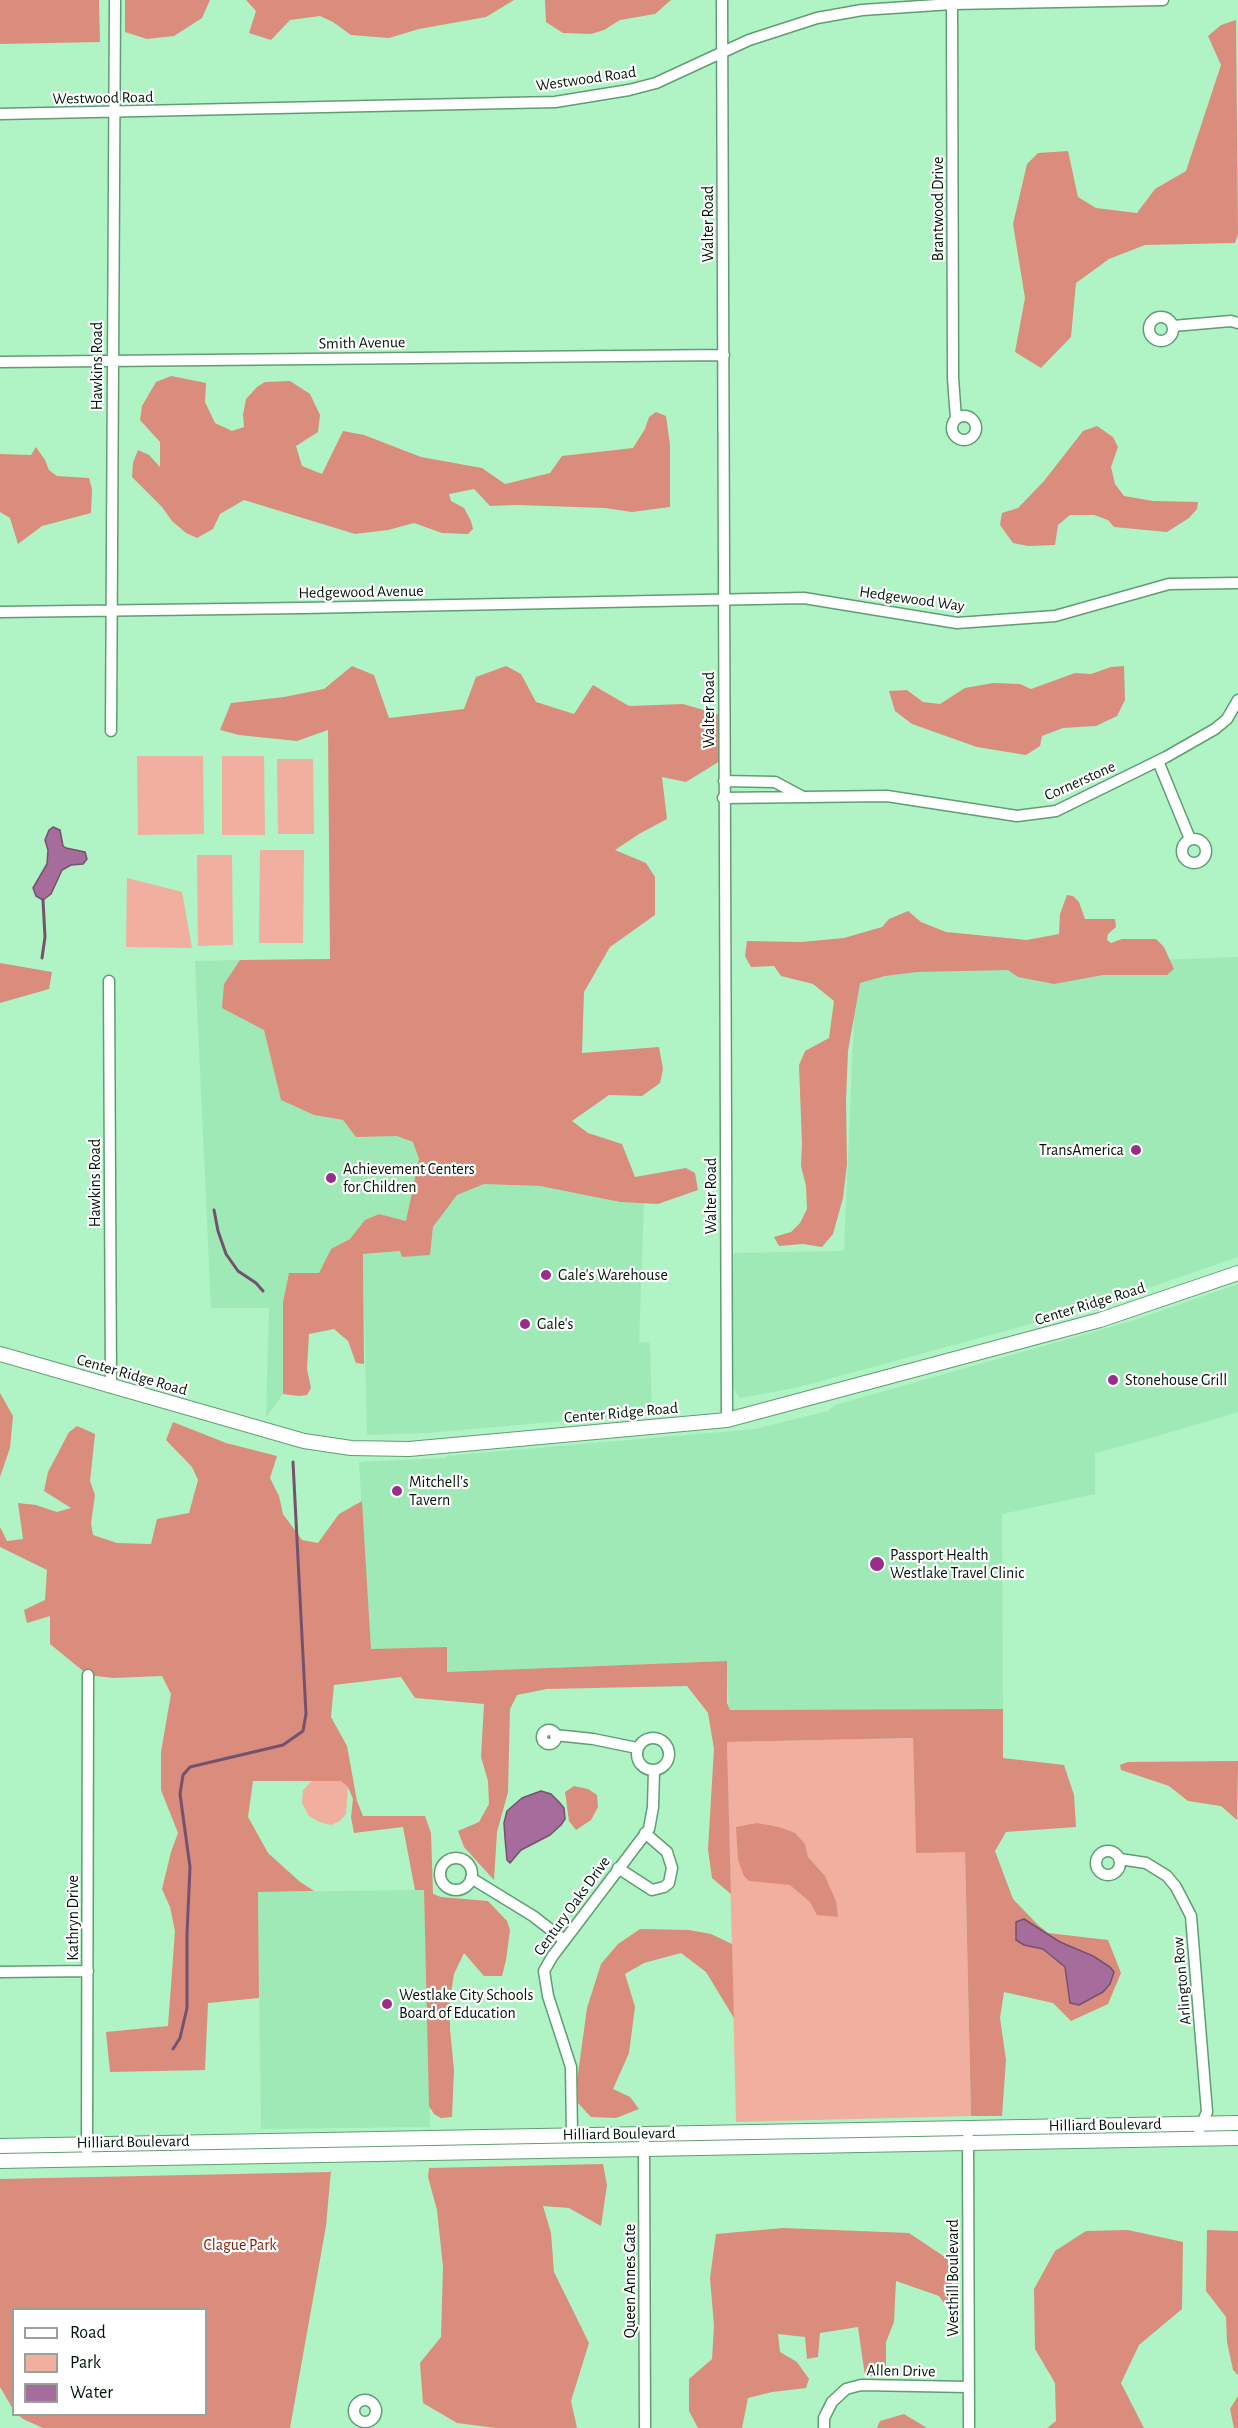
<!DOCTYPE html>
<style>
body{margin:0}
#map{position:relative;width:1238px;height:2428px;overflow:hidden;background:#b0f3c4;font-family:"Alegreya Sans",sans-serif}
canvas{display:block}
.legend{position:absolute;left:12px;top:2308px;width:195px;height:108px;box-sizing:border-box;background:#fff;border:2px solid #99a19b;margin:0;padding:8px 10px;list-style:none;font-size:18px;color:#001506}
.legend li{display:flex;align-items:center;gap:12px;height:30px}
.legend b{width:30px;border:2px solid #99a19b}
</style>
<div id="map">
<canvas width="1238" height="2428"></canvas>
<ul class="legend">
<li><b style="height:8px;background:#fff"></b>Road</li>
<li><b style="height:16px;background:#f0af9f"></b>Park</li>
<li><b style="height:16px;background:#a66c9c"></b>Water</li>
</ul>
</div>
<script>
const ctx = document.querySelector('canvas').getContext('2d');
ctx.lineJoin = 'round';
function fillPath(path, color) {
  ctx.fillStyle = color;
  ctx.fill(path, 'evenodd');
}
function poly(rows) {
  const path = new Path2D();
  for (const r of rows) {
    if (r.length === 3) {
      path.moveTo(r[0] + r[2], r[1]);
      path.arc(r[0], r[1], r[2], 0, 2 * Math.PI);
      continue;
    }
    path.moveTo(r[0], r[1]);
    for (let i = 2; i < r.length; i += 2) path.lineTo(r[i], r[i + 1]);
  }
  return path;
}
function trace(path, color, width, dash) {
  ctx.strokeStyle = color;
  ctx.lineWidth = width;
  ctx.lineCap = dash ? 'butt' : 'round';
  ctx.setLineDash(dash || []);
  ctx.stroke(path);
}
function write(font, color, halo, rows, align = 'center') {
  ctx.font = font + ' "Alegreya Sans",sans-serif';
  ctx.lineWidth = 4.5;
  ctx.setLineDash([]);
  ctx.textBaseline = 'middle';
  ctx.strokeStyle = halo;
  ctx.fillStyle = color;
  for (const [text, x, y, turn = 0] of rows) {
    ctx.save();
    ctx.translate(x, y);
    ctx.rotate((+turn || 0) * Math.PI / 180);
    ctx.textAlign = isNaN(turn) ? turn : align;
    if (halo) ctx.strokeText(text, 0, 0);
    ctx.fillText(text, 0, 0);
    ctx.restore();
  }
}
const built = poly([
 [1238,957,1238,1257,1093,1307,799,1387,740,1398,732,1386,732,1253,844,1251,856,971],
 [240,960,224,984,264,1030,281,1100,314,1115,343,1120,356,1136,397,1136,414,1143,419,1159,406,1221,379,1214,366,1220,350,1239,331,1249,319,1273,289,1273,283,1302,283,1394,266,1417,269,1308,211,1308,195,961],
 [483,1184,540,1186,620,1202,644,1203,639,1342,650,1343,652,1413,428,1433,367,1435,363,1254,401,1251,430,1255,433,1227,457,1195],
 [1238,1284,1238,1412,1151,1438,1095,1453,1095,1494,1002,1514,1003,1709,729,1710,726,1661,447,1672,446,1648,371,1649,359,1462,445,1458,446,1456,755,1429,828,1411,835,1405,1132,1321],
 [424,1890,430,2127,261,2129,258,1892]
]);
const green = poly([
 [137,756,203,756,204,834,138,835],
 [222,756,264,756,265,835,222,835],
 [277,759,313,759,314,834,278,834],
 [260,850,304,850,303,943,259,943],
 [197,855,232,855,233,945,198,946],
 [127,878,182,892,192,948,126,947],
 [913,1738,916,1852,965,1852,971,2116,736,2122,727,1742],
 [313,1780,341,1781,348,1787,346,1814,340,1821,331,1825,319,1822,309,1816,302,1803,303,1790],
 [1182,2131,1182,2133,981,2136,982,2134],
 [949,2134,946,2138,826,2140,823,2137],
 [799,2138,799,2141,658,2141,660,2140],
 [631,2140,631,2143,422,2146,422,2145],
 [403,2144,399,2149,305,2149,301,2145],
 [283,2147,282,2150,100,2153,100,2150]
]);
const forest = poly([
 [0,0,99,0,100,42,0,44],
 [125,0,210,0,202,18,174,36,147,39,125,32],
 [246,0,514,0,486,17,419,29,389,38,351,35,333,22,320,16,290,20,271,40,249,33,256,11],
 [545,0,671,0,655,14,620,20,604,30,591,34,563,33,546,22],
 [1236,20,1238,234,1235,243,1145,245,1109,259,1076,283,1071,337,1041,368,1015,352,1025,298,1013,224,1027,164,1038,153,1068,151,1078,197,1096,208,1137,213,1155,189,1186,171,1221,65,1208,36,1221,25],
 [171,376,206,383,205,402,215,423,232,431,244,427,243,415,246,399,257,387,265,382,290,381,310,394,320,415,318,432,296,446,302,466,322,474,343,431,364,435,421,457,482,468,505,484,550,473,562,456,633,448,645,429,649,417,656,412,666,416,670,445,670,507,632,512,605,508,518,505,490,506,474,489,449,494,451,501,464,508,471,521,473,529,468,534,442,533,414,523,388,530,355,534,244,500,220,514,213,529,197,538,186,533,172,521,162,507,132,477,133,463,138,450,149,455,160,467,160,442,140,420,142,406,156,382],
 [1097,426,1113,437,1118,447,1111,467,1115,484,1124,496,1153,501,1198,502,1197,509,1189,518,1167,532,1114,527,1108,520,1094,515,1070,515,1058,525,1055,545,1028,546,1013,543,1000,525,1002,513,1018,508,1044,481,1083,431],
 [36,447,45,460,49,470,57,476,89,478,92,489,91,513,42,526,18,544,10,518,0,512,0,454,31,455],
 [352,666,374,675,389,718,464,709,476,677,506,666,521,674,536,702,574,714,593,685,629,706,683,704,721,715,720,761,686,782,662,777,667,819,639,834,615,850,646,863,655,877,655,915,610,947,584,992,582,1053,659,1047,663,1069,660,1083,642,1096,609,1095,572,1121,588,1133,622,1144,635,1177,686,1168,695,1173,698,1190,658,1204,620,1202,540,1186,484,1184,457,1195,433,1227,430,1255,402,1257,400,1251,363,1254,364,1364,356,1363,348,1341,334,1329,309,1334,307,1369,311,1388,307,1395,299,1396,283,1394,283,1302,289,1273,319,1273,331,1249,350,1239,365,1220,379,1214,406,1221,419,1159,413,1142,397,1136,356,1137,343,1120,314,1115,281,1100,264,1030,222,1008,224,984,240,960,330,959,328,730,297,741,239,735,220,730,231,703,284,697,324,689],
 [1124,666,1125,700,1117,716,1096,726,1063,728,1042,736,1040,746,1026,755,977,747,912,724,895,711,889,691,907,690,923,702,940,704,965,688,993,683,1020,684,1031,689,1075,673,1091,674,1111,667],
 [1067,895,1073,896,1079,902,1085,919,1115,919,1116,927,1108,934,1107,940,1111,943,1122,939,1156,939,1164,947,1174,969,1167,975,1103,975,1054,984,1018,977,1008,970,917,972,885,976,860,983,848,1051,846,1100,847,1164,843,1198,833,1234,822,1247,803,1244,779,1246,774,1237,791,1232,800,1223,807,1209,806,1186,801,1166,802,1144,799,1065,805,1051,829,1038,834,1001,813,984,781,976,774,966,751,967,745,956,747,941,801,942,844,938,882,927,889,919,908,911,921,922,946,932,1027,940,1059,934,1060,914],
 [0,963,52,972,49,989,0,1003],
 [0,1393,13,1416,10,1448,0,1477],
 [173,1422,226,1443,277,1456,270,1478,279,1496,283,1514,302,1540,318,1543,339,1514,362,1501,371,1649,447,1647,447,1672,727,1661,727,1703,730,1710,1003,1709,1003,1758,1064,1765,1074,1795,1076,1827,1006,1832,995,1851,1013,1899,1038,1925,1048,1933,1108,1940,1121,1973,1108,2004,1071,2021,1053,2003,1004,1992,1000,2018,1006,2060,1002,2116,971,2116,965,1852,916,1853,913,1738,727,1742,731,1894,712,1878,708,1849,714,1749,708,1713,687,1686,547,1689,517,1695,510,1709,508,1792,497,1832,494,1880,464,1847,458,1831,479,1822,489,1804,488,1781,481,1757,484,1704,415,1698,401,1677,334,1685,331,1717,347,1746,357,1801,363,1816,425,1816,431,1833,433,1894,441,1897,488,1901,507,1921,510,1930,506,1960,502,1976,484,1976,464,1953,454,1974,450,1999,450,2029,454,2070,452,2117,441,2118,434,2114,429,2106,424,1890,415,1890,403,1827,354,1833,351,1817,353,1799,348,1787,341,1781,253,1781,248,1817,268,1853,299,1881,314,1891,258,1892,259,1998,208,2003,205,2070,110,2072,106,2032,168,2026,175,1931,170,1907,162,1889,171,1852,178,1833,161,1790,161,1752,171,1694,162,1676,113,1678,88,1675,50,1644,50,1616,27,1623,24,1610,45,1600,47,1570,0,1547,0,1527,7,1541,23,1539,18,1503,36,1505,57,1512,71,1508,44,1491,48,1472,69,1432,77,1426,95,1434,90,1481,95,1495,91,1523,93,1535,117,1543,151,1544,157,1519,189,1513,198,1480,192,1467,166,1440],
 [1238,1761,1237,1820,1221,1806,1188,1801,1169,1786,1121,1770,1120,1765,1128,1762],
 [574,1786,588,1789,597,1795,598,1807,591,1820,576,1830,569,1821,565,1792],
 [757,1823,779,1827,795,1833,805,1844,808,1857,825,1876,836,1901,838,1917,817,1915,810,1902,790,1885,749,1881,744,1876,738,1860,736,1827],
 [640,1929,689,1930,711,1934,732,1944,734,2018,706,1972,681,1953,644,1963,625,1974,635,2007,629,2053,613,2089,630,2097,639,2109,616,2118,591,2117,578,2103,577,2081,587,2008,601,1964,618,1944],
 [603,2164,607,2185,601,2226,569,2208,543,2206,551,2233,554,2272,589,2343,571,2401,577,2428,496,2428,457,2423,423,2403,420,2363,441,2337,443,2267,437,2210,428,2177,429,2168],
 [331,2170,326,2226,290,2428,43,2428,23,2419,18,2415,206,2414,206,2310,14,2310,13,2409,0,2387,0,2179,330,2172],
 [783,2228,909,2233,954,2263,952,2283,957,2294,954,2303,945,2305,939,2296,896,2281,894,2322,886,2342,886,2376,865,2376,858,2327,820,2333,818,2357,807,2359,805,2337,778,2334,780,2352,797,2362,809,2379,806,2388,772,2392,748,2398,742,2428,698,2428,689,2411,689,2379,712,2359,714,2326,710,2278,716,2234],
 [1128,2230,1183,2242,1182,2309,1139,2345,1121,2383,1144,2428,1047,2428,1056,2421,1055,2383,1035,2349,1034,2289,1055,2251,1086,2231],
 [1207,2230,1238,2231,1238,2375,1233,2370,1227,2342,1226,2317,1206,2291],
 [1238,2396,1238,2428,1234,2428,1230,2409],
 [904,2414,927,2428,877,2428,880,2421]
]);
const water = poly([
 [53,827,60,830,63,846,66,848,85,852,87,859,83,864,71,865,62,870,51,894,43,900,36,896,33,888,47,864,48,850,45,840,49,830,53,827],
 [541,1791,551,1794,559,1802,564,1808,565,1819,561,1825,550,1835,521,1850,510,1863,507,1860,505,1838,504,1823,507,1811,522,1798,541,1791],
 [1024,1919,1060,1942,1093,1956,1110,1967,1114,1972,1110,1984,1103,1992,1079,2005,1070,2003,1065,1967,1043,1949,1024,1945,1016,1940,1016,1922,1024,1919]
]);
const stream = poly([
 [42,958,45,937,43,900],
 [214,1210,218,1231,226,1254,238,1271,256,1283,263,1291],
 [173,2049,180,2038,187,2008,187,1934,190,1867,180,1794,183,1775,190,1767,283,1745,303,1731,306,1714,293,1462]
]);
const minor = poly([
 [722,0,727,1420],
 [952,0,953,378,956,419],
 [0,114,555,102,629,90,656,83,749,40,817,18,862,10,952,4,1163,0],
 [1161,329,12],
 [1173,326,1231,321,1238,323],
 [0,362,724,355],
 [964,428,12],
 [0,612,303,608,804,598,957,623,1055,616,1169,584,1238,583],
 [111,731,115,0],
 [1158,761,1190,839],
 [724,781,775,782,803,797],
 [723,798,887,796,1017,816,1056,811,1166,757,1215,729,1227,719,1238,700],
 [1194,851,12],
 [109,981,111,1385],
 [549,1737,7],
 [555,1735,593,1739,637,1748],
 [653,1754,16],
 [1108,1863,12],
 [456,1874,16],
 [1120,1859,1146,1863,1167,1876,1176,1887,1191,1916,1207,2112,1199,2130],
 [618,1868,652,1890,664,1887,669,1883,672,1868,667,1852,645,1833],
 [471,1878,533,1916,564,1940],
 [0,1972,88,1971],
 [572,2136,571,2067,548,1996,544,1971,552,1957,649,1829,653,1807,654,1770],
 [968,2137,969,2428],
 [644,2143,645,2428],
 [87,2150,88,1675],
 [365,2411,11],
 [824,2428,824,2418,832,2402,846,2389,861,2385,968,2387]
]);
const major = poly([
 [0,1354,304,1441,351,1448,409,1449,727,1420,1100,1320,1238,1273],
 [0,2146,1238,2123],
 [0,2161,1238,2138]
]);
const markers = [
 [1136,1150,6,"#9a2c8c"],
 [331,1178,6,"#9a2c8c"],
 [546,1275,6,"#9a2c8c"],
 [525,1324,6,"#9a2c8c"],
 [1113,1380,6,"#9a2c8c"],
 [397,1491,6,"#9a2c8c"],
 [877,1564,8,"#9a2c8c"],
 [387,2004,6,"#9a2c8c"]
];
const streetNames = [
 ["Westwood Road",586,79,-8],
 ["Westwood Road",103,98,-1],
 ["Brantwood Drive",938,209,-90],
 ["Walter Road",708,224,-90],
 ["Smith Avenue",362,343,-1],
 ["Hawkins Road",97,366,-90],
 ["Hedgewood Avenue",361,592,-1],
 ["Hedgewood Way",912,599,8],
 ["Walter Road",709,710,-90],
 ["Cornerstone",1080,781,-24],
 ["Hawkins Road",95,1183,-90],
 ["Walter Road",711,1196,-90],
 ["Center Ridge Road",1090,1304,-17],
 ["Center Ridge Road",132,1375,16],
 ["Center Ridge Road",621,1413,-5],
 ["Century Oaks Drive",572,1906,-54],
 ["Kathryn Drive",73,1918,-90],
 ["Arlington Row",1182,1981,-95],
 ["Hilliard Boulevard",1105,2125,-1],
 ["Hilliard Boulevard",619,2134,-1],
 ["Hilliard Boulevard",133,2142,-1],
 ["Westhill Boulevard",953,2278,-90],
 ["Queen Annes Gate",630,2281,-90],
 ["Allen Drive",901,2371,1]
];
const poiNames = [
 ["TransAmerica",1124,1150,"right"],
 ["Achievement Centers",343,1169],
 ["for Children",343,1187],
 ["Gale's Warehouse",558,1275],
 ["Gale's",537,1324],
 ["Stonehouse Grill",1125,1380],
 ["Mitchell's",409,1482],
 ["Tavern",409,1500],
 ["Passport Health",890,1555],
 ["Westlake Travel Clinic",890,1573],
 ["Westlake City Schools",399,1995],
 ["Board of Education",399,2013]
];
const parkNames = [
 ["Clague Park",240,2245]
];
fillPath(built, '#9ee9b5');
fillPath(green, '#f0af9f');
fillPath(forest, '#da8d7c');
fillPath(water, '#a66c9c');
trace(water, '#74526f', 1.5);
trace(stream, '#74526f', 3);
trace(minor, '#5e9e73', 13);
trace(major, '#5e9e73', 16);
trace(minor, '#fff', 10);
trace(major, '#fff', 14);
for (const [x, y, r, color] of markers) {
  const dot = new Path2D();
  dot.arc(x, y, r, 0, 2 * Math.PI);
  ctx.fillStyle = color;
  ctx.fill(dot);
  trace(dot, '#fff', 2);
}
write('16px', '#001506', '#fff', streetNames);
write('16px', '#001506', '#fff', poiNames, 'left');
write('16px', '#781e0a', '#fff', parkNames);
</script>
